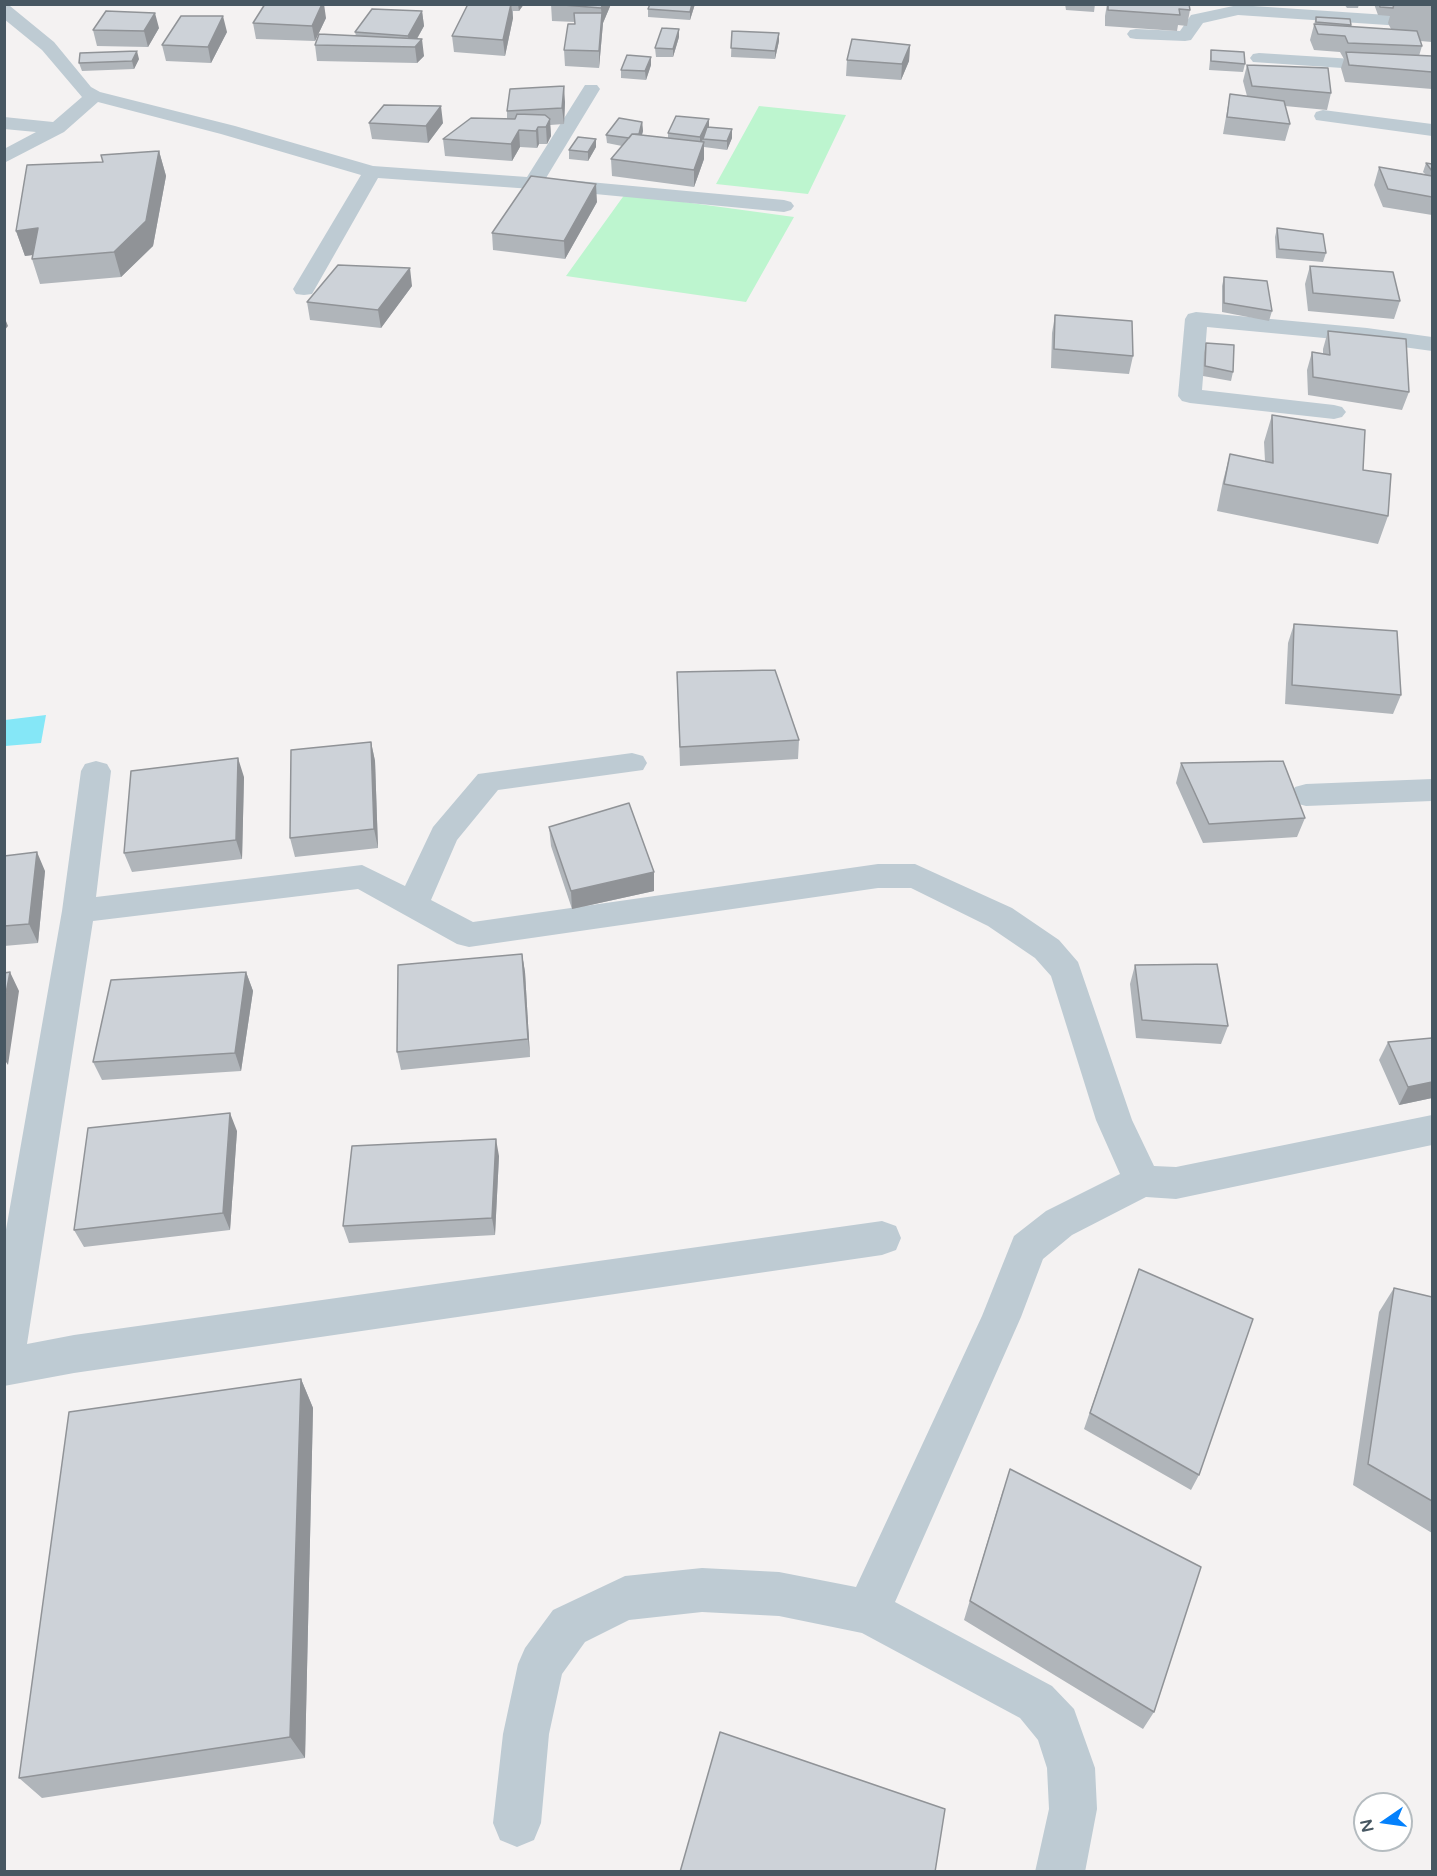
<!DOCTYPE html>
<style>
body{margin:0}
#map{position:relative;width:1437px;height:1876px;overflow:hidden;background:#f4f2f2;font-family:"Varela Round",sans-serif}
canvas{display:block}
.frame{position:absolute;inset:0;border:6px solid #475762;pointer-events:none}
.north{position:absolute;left:1353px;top:1792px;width:60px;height:60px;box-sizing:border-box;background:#fff;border:2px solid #b5bcc0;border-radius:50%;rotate:257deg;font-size:16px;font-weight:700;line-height:24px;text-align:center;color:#475762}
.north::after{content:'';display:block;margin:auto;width:21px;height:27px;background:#0481fc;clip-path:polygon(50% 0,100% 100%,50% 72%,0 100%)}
</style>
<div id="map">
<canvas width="1437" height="1876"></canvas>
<div class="frame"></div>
<div class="north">N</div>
</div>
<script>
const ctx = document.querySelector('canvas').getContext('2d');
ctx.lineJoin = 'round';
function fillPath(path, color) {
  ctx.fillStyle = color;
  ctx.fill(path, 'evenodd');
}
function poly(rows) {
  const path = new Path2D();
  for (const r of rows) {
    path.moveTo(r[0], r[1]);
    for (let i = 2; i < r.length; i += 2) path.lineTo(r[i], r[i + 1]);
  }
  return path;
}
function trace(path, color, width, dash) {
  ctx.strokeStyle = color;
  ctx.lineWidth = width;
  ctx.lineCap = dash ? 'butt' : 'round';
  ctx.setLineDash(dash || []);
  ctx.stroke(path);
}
const green = poly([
 [759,106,846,115,808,194,716,184],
 [625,194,794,217,746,302,566,276]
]);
const water = poly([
 [46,715,41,743,5,746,5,720]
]);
const minor = poly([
 [4,5,10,6,54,42,91,87,100,92,235,126,373,166,527,177,585,85,597,85,600,89,546,178,784,200,791,202,794,206,791,210,784,212,574,192,378,178,312,294,304,295,296,294,293,289,361,175,221,134,98,102,64,132,4,163,4,149,36,132,4,129,4,117,53,122,82,97,42,50,4,19,4,5],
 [1238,5,1432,18,1432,28,1238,15,1203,23,1191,40,1185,41,1136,39,1130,38,1127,34,1130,30,1136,29,1180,31,1191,15,1238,5],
 [1259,53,1432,64,1432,74,1253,62,1250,58,1253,54,1259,53],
 [1323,110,1432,124,1432,136,1316,120,1314,116,1316,112,1323,110],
 [1196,312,1367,328,1432,337,1432,351,1367,342,1207,327,1202,390,1334,405,1342,407,1346,412,1342,417,1334,419,1190,403,1182,401,1178,396,1185,319,1188,314,1196,312],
 [632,753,643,756,647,763,643,770,498,790,457,840,431,900,473,922,878,864,915,864,1012,908,1059,940,1078,962,1132,1120,1154,1166,1176,1167,1432,1115,1432,1145,1176,1199,1146,1197,1072,1235,1043,1259,1021,1317,895,1602,1052,1686,1074,1709,1095,1768,1097,1809,1085,1872,1035,1872,1049,1809,1047,1768,1038,1740,1020,1718,862,1633,779,1616,702,1612,629,1620,585,1642,562,1674,549,1734,541,1823,534,1840,517,1847,500,1840,493,1823,503,1734,518,1664,525,1648,553,1610,625,1576,702,1568,779,1572,856,1587,982,1316,1014,1236,1046,1211,1120,1174,1096,1120,1051,976,1035,958,988,926,911,888,878,888,469,947,457,944,358,889,93,921,27,1344,74,1335,882,1221,896,1226,901,1238,896,1250,882,1255,74,1373,4,1386,4,1241,62,911,81,771,85,764,96,761,107,764,111,771,96,897,362,865,405,886,433,827,478,774,632,753],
 [1432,779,1432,801,1306,806,1295,803,1291,795,1295,787,1306,784,1432,779]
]);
const wall = poly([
 [468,4,524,4,519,11,513,11,513,18,505,56,454,52,452,36],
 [551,4,611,4,603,23,599,68,565,66,564,50,575,22,552,21],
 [695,4,690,20,648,17,648,9],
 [1065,4,1095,4,1094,12,1066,10],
 [1107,4,1189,4,1190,10,1187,26,1178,25,1177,31,1105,26,1105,16],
 [1236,4,1260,4,1260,6],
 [1344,4,1359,4,1358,8,1347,8],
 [1374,4,1432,4,1432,42,1420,41,1422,46,1419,56,1432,56,1432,89,1345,82,1341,68,1344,59,1340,52,1314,50,1310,40,1316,17,1351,25,1350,27,1391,29,1388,23,1390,16,1378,15],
 [422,11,424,26,417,39,424,56,417,63,317,61,315,45,356,36,355,32],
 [326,18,315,41,256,39,253,23],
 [159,28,148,47,97,46,93,30],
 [732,31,779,41,775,59,731,57],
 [227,32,211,63,166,61,162,45],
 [679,37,673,57,656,57,655,48],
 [910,45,909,61,901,80,846,76,847,60],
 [1211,50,1245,64,1243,72,1209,70],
 [139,59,134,69,82,71,79,63],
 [651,65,646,80,621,78,621,70],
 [1247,65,1331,93,1327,110,1285,106,1290,124,1285,141,1223,134,1230,94,1247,96,1243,81],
 [565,102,564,124,550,125,551,136,547,144,539,144,537,148,520,147,512,161,445,156,443,139,507,119,507,111],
 [642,122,643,131,642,135,668,138,668,133,709,127,732,129,732,138,727,150,704,147,704,159,694,187,612,176,611,159,622,146,607,143,606,135],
 [369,123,443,123,428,143,372,139],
 [596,147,588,161,569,159,569,150],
 [159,151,166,176,153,246,121,277,40,284,32,259,33,255,25,256,16,231,103,162],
 [1426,163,1432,164,1432,215,1383,207,1374,185,1379,167,1425,174,1423,172],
 [597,202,565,259,493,250,492,233],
 [1277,228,1326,253,1323,262,1276,258,1275,237],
 [1310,266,1400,301,1394,319,1308,311,1305,284],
 [1224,277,1272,311,1269,321,1222,312,1222,286],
 [412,286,381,328,310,320,307,302],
 [1055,315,1133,356,1129,374,1051,368,1052,333],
 [1328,331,1409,392,1402,410,1308,395,1307,370,1312,352,1323,354,1323,349],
 [1206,343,1233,372,1231,381,1203,376,1204,353],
 [1272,415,1363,470,1388,516,1378,544,1217,511,1223,481,1230,454,1265,461,1264,442],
 [1294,624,1401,695,1393,714,1285,704,1288,643],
 [677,672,799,740,798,759,680,766],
 [371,742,375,761,378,848,295,857,290,838],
 [1181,763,1305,818,1297,837,1203,843,1176,783],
 [244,777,242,859,132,872,124,853],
 [549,827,654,891,572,909,551,846],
 [4,856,45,871,38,943,4,946],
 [522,954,525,972,530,1057,401,1070,397,1052],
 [1135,965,1228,1026,1221,1044,1136,1038,1130,984],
 [246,972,253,991,241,1071,102,1080,93,1062],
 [1432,1038,1432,1098,1399,1105,1379,1060,1388,1042],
 [237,1131,230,1230,84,1247,74,1230],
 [499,1156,495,1235,349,1243,343,1226],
 [1139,1269,1199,1475,1191,1490,1084,1429],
 [1394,1288,1432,1297,1432,1533,1353,1485,1379,1312],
 [301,1379,313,1408,305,1758,42,1798,19,1778],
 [1003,1490,1154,1712,1143,1729,964,1620]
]);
const shadedWall = poly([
 [322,4,324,4,326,18,315,41,312,26],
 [511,4,513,18,505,56,503,40],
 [518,4,524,4,519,11],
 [603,4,611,4,603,23,599,68,599,51,602,19,601,8],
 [692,4,695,4,690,20,690,12],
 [422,11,424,26,412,47,409,47,408,36],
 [155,13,159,28,148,47,144,31],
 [223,16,227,32,211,63,208,47],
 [679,29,679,37,673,57,673,49],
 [779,33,779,41,775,59,775,51],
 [422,39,424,56,417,63,415,47],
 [910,45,909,61,901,80,902,64],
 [137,51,139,59,134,69,132,61],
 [651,57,651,65,646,80,645,71],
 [564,86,565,102,564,124,562,108],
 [441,106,443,123,428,143,426,126],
 [550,119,551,136,547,144,546,127],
 [709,119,709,127,700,145,700,137],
 [642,122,643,131,638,148,637,139],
 [538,127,539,144,537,148,536,131],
 [732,129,732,138,727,150,727,141],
 [519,130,520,147,512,161,511,144],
 [596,139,596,147,588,161,588,152],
 [704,142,704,159,694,187,694,170],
 [159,151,166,176,153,246,121,277,114,252],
 [596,184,597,202,565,259,564,241],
 [38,228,46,253,25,256,16,231],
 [410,268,412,286,381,328,378,310],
 [4,316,8,326,4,331],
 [371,742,375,761,378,848,374,829],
 [238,758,244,777,242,859,236,840],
 [37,852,45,871,38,943,29,924],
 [654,872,654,891,572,909,571,891],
 [522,954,525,972,530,1057,528,1039],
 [10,972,19,991,8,1065,4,1059,4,1004],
 [246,972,253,991,241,1071,235,1053],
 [1432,1082,1432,1098,1399,1105,1408,1087],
 [230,1113,237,1131,230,1230,223,1213],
 [496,1139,499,1156,495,1235,492,1218],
 [301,1379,313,1408,305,1758,290,1737]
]);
const building = poly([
 [265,4,322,4,312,26,253,23,265,4],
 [468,4,511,4,503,40,452,36,468,4],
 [551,4,603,4,601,8,551,4],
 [650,4,692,4,690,12,648,9,650,4],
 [1108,4,1189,4,1190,10,1179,9,1180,15,1108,10,1108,4],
 [1379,4,1394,4,1393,8,1380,7,1379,4],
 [372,9,422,11,408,36,355,32,372,9],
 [106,11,155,13,144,31,93,30,106,11],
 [574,13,602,13,599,51,564,50,568,24,575,24,574,13],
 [181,16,223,16,208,47,162,45,181,16],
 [1316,17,1350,19,1351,25,1316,22,1316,17],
 [1314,24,1417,31,1422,46,1348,43,1345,36,1318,34,1314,24],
 [662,28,679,29,673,49,655,48,662,28],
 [732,31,779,33,775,51,731,48,732,31],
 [319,34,422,39,415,47,315,45,319,34],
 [852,39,910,45,902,64,847,60,852,39],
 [1211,50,1244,52,1245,64,1211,61,1211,50],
 [137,51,132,61,79,63,80,53,137,51],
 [1346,52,1432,56,1432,72,1349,65,1346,52],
 [627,55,651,57,645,71,621,70,627,55],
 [1247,65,1328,68,1331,93,1252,86,1247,65],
 [564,86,562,108,507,111,510,89,564,86],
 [1230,94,1284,101,1290,124,1227,117,1230,94],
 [384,105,441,106,426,126,369,123,384,105],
 [517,114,545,115,550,119,546,127,538,127,536,131,519,130,511,144,443,139,471,118,515,119,517,114],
 [676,116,709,119,700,137,668,133,676,116],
 [619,118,642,122,639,134,632,134,629,138,606,135,619,118],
 [707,127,732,129,727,141,703,139,707,127],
 [632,134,704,142,694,170,611,159,632,134],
 [578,137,596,139,588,152,569,150,578,137],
 [159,151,146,221,114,252,32,259,38,228,16,231,27,165,103,162,101,155,159,151],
 [1426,163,1432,164,1432,171,1426,163],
 [1379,167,1432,176,1432,197,1388,189,1379,167],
 [531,176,596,184,564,241,492,233,531,176],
 [1277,228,1323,234,1326,253,1279,249,1277,228],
 [338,265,410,268,378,310,307,302,338,265],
 [1310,266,1393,272,1400,301,1313,293,1310,266],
 [1224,277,1267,281,1272,311,1224,303,1224,277],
 [1055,315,1132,321,1133,356,1054,349,1055,315],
 [1328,331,1406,339,1409,392,1313,377,1312,352,1330,355,1328,331],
 [1206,343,1234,345,1233,372,1205,366,1206,343],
 [1272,415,1365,430,1363,470,1391,474,1388,516,1224,484,1230,454,1273,463,1272,415],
 [1294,624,1397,631,1401,695,1292,685,1294,624],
 [775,670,799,740,680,747,677,672,775,670],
 [371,742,374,829,290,838,291,750,371,742],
 [238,758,236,840,124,853,131,771,238,758],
 [1283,761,1305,818,1209,824,1181,763,1283,761],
 [629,803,654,872,571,891,549,827,629,803],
 [37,852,29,924,4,926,4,856,37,852],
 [522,954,528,1039,397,1052,398,965,522,954],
 [1217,964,1228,1026,1142,1020,1135,965,1217,964],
 [10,972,4,1004,4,973,10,972],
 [246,972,235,1053,93,1062,111,980,246,972],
 [1432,1038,1432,1082,1408,1087,1388,1042,1432,1038],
 [230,1113,223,1213,74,1230,88,1128,230,1113],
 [496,1139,492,1218,343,1226,352,1146,496,1139],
 [1139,1269,1253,1319,1199,1475,1090,1413,1139,1269],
 [1394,1288,1432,1297,1432,1501,1368,1464,1394,1288],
 [301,1379,290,1737,19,1778,69,1412,301,1379],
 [1010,1469,1201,1567,1154,1712,970,1601,1010,1469],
 [720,1732,945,1809,935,1872,680,1872,720,1732]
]);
fillPath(green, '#bdf5cf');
fillPath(water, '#85e7f7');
fillPath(minor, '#becbd3');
fillPath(wall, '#b0b5ba');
fillPath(shadedWall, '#909397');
fillPath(building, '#cdd2d8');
trace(building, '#909397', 1.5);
</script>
